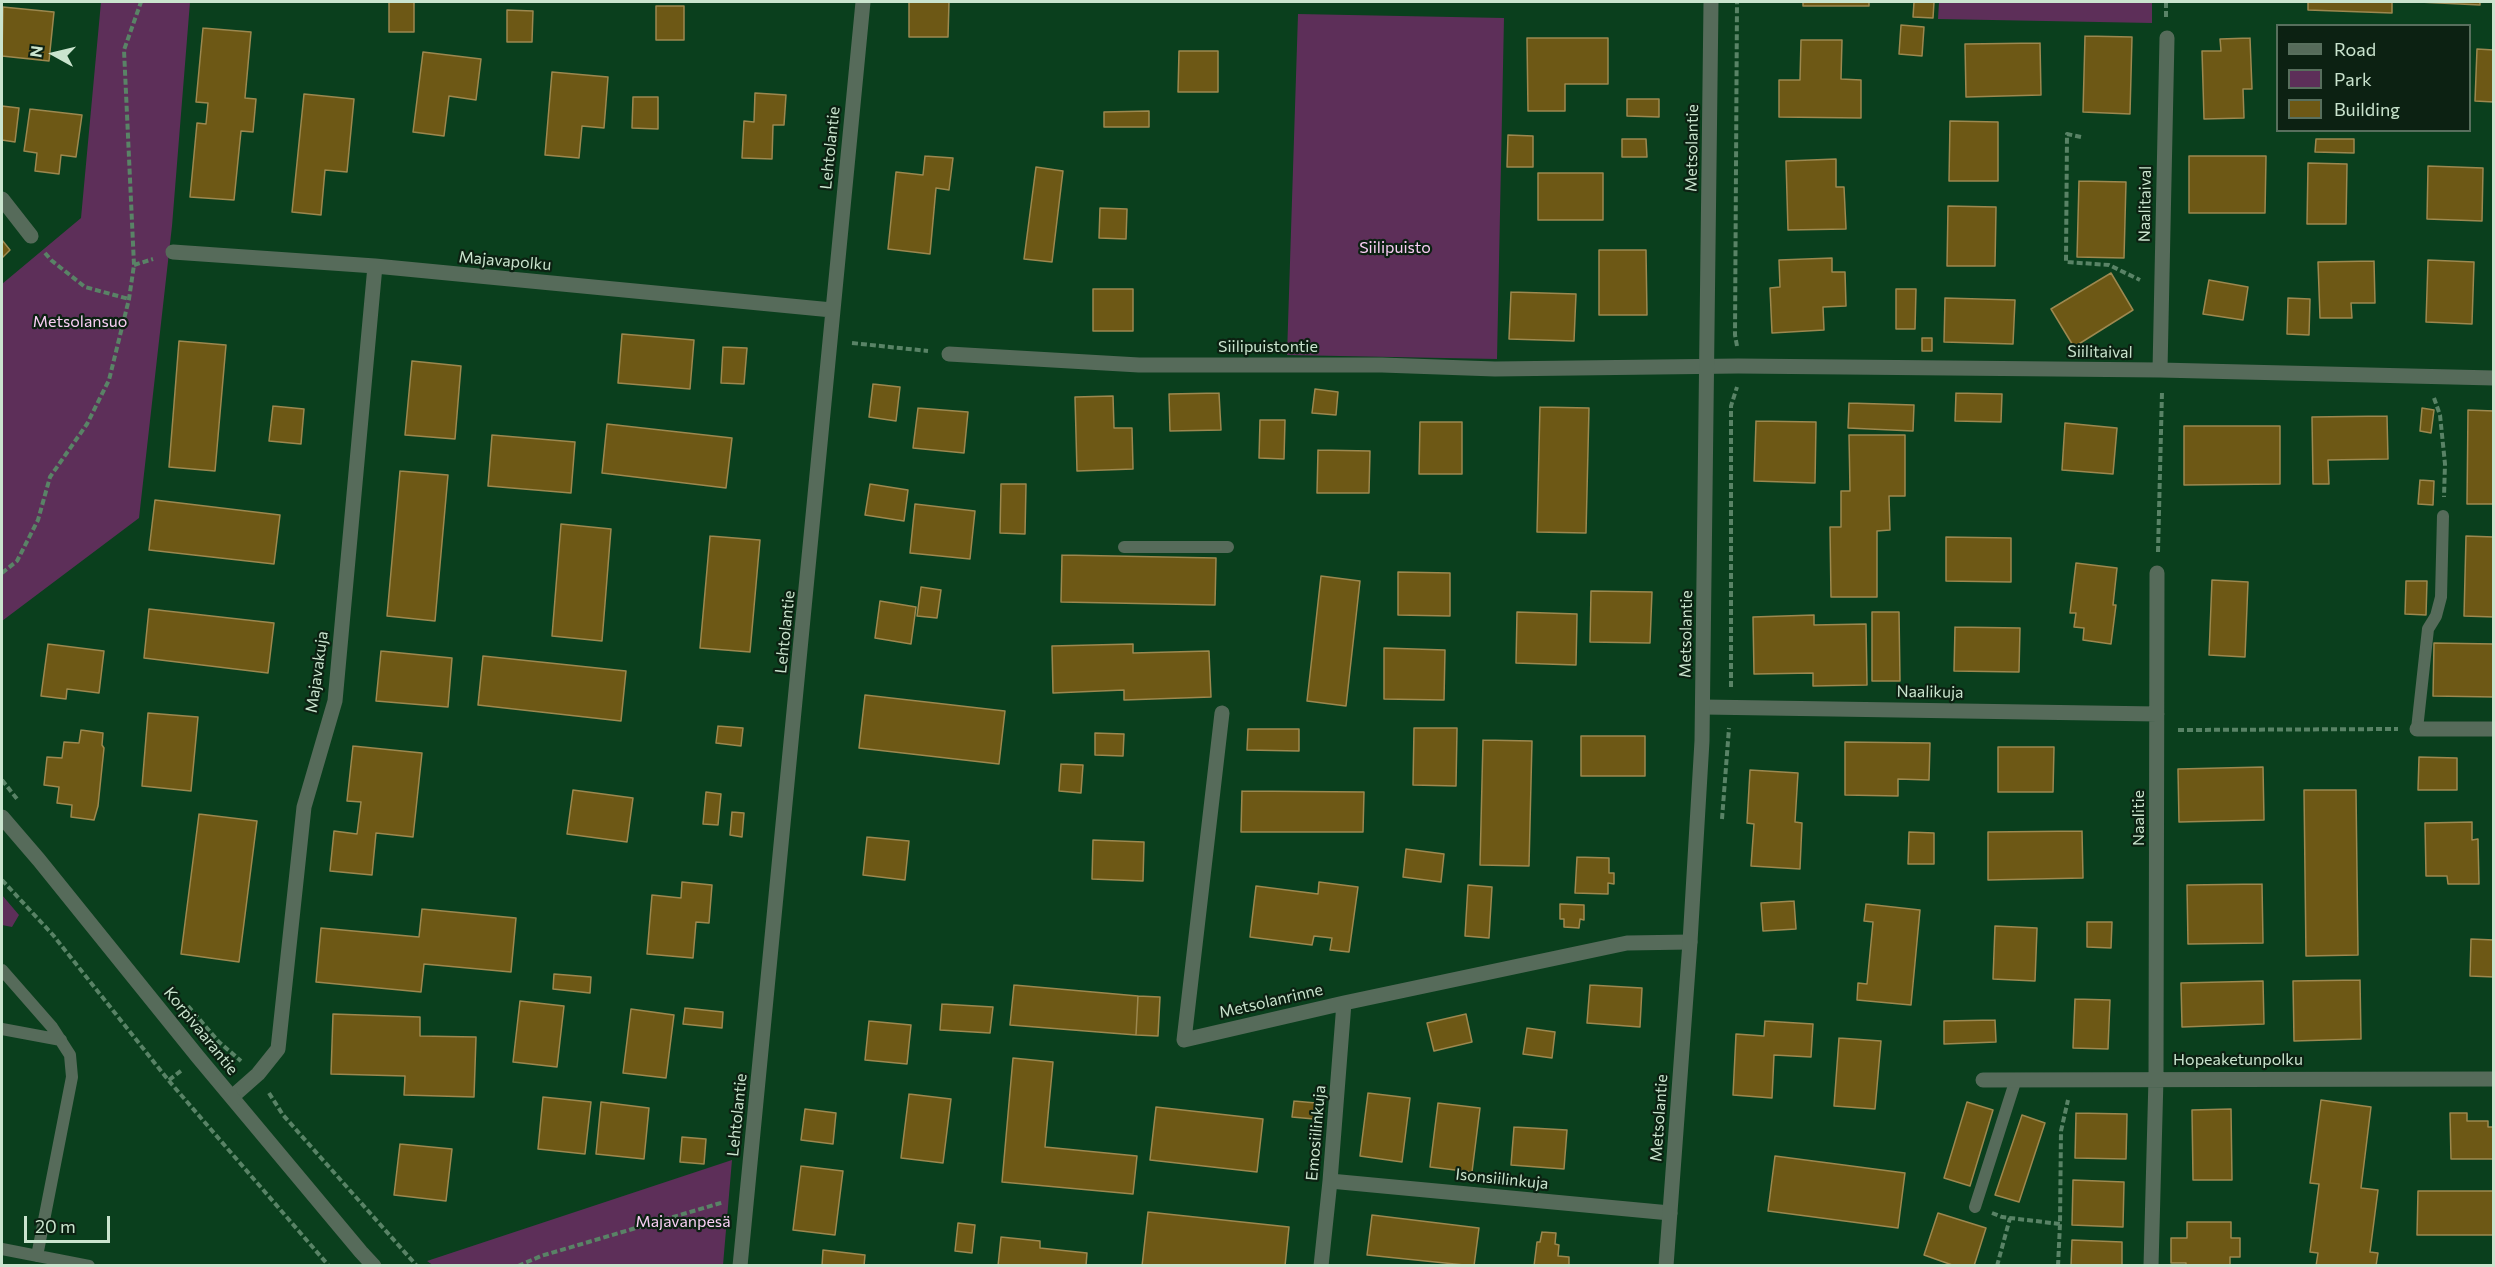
<!DOCTYPE html>
<meta charset="utf-8">
<style>
body{margin:0}
#map{position:relative;width:2495px;height:1267px;overflow:hidden;background:#0a3f1d;font-family:Commissioner,sans-serif}
canvas{display:block}
.frame{position:absolute;inset:0;border:3px solid #cae4ce;pointer-events:none}
.legend{position:absolute;left:2276px;top:24px;width:195px;height:108px;box-sizing:border-box;background:#0c2112;border:2px solid #586f5d;margin:0;padding:8px 10px;list-style:none;font-size:18px;color:#cae4ce}
.legend li{display:flex;align-items:center;gap:12px;height:30px}
.legend b{width:30px;border:2px solid #586f5d}
.north{position:absolute;left:24px;top:24px;width:60px;height:60px;-webkit-text-stroke:4px #0c2112;paint-order:stroke;rotate:278deg;font-size:16px;font-weight:700;line-height:24px;text-align:center;color:#cae4ce}
.north::after{content:'';display:block;margin:auto;width:21px;height:27px;background:#cae4ce;clip-path:polygon(50% 0,100% 100%,50% 72%,0 100%)}
.scale{position:absolute;left:24px;top:1216px;width:86px;height:27px;box-sizing:border-box;border:3px solid #cae4ce;border-top:0;padding-left:8px;font-size:18px;line-height:21px;white-space:nowrap;color:#cae4ce;-webkit-text-stroke:4px #0c2112;paint-order:stroke}
</style>
<div id="map">
<canvas width="2495" height="1267"></canvas>
<div class="frame"></div>
<ul class="legend">
<li><b style="height:8px;background:#566b5a"></b>Road</li>
<li><b style="height:16px;background:#5d2f59"></b>Park</li>
<li><b style="height:16px;background:#6d5815"></b>Building</li>
</ul>
<div class="north">N</div>
<div class="scale">20 m</div>
</div>
<script>
const ctx = document.querySelector('canvas').getContext('2d');
ctx.lineJoin = 'round';
function fillPath(path, color) {
  ctx.fillStyle = color;
  ctx.fill(path, 'evenodd');
}
function poly(rows) {
  const path = new Path2D();
  for (const r of rows) {
    path.moveTo(r[0], r[1]);
    for (let i = 2; i < r.length; i += 2) path.lineTo(r[i], r[i + 1]);
  }
  return path;
}
function trace(path, color, width, dash) {
  ctx.strokeStyle = color;
  ctx.lineWidth = width;
  ctx.lineCap = dash ? 'butt' : 'round';
  ctx.setLineDash(dash || []);
  ctx.stroke(path);
}
function write(font, color, halo, rows, align = 'center') {
  ctx.font = font + ' Commissioner,sans-serif';
  ctx.lineWidth = 4.5;
  ctx.setLineDash([]);
  ctx.textBaseline = 'middle';
  ctx.strokeStyle = halo;
  ctx.fillStyle = color;
  for (const [text, x, y, turn = 0] of rows) {
    ctx.save();
    ctx.translate(x, y);
    ctx.rotate((+turn || 0) * Math.PI / 180);
    ctx.textAlign = isNaN(turn) ? turn : align;
    if (halo) ctx.strokeText(text, 0, 0);
    ctx.fillText(text, 0, 0);
    ctx.restore();
  }
}
const green = poly([
 [101,2,190,2,172,226,139,518,2,621,2,284,81,218],
 [1939,2,2152,2,2152,23,1938,19],
 [1298,14,1504,18,1497,359,1287,355],
 [2,895,19,915,12,927,2,925],
 [732,1160,723,1265,434,1266,427,1261]
]);
const building = poly([
 [389,2,414,2,414,32,389,32,389,2],
 [909,2,949,2,948,37,909,37,909,2],
 [1803,2,1869,2,1869,6,1803,6,1803,2],
 [1914,2,1934,2,1933,18,1913,17,1914,2],
 [2308,2,2392,2,2392,13,2308,10,2308,2],
 [2419,2,2480,2,2480,5,2419,2],
 [656,6,684,6,684,40,656,40,656,6],
 [3,7,54,12,49,61,2,56,3,7],
 [507,10,533,11,532,42,507,42,507,10],
 [1901,25,1924,27,1922,56,1899,54,1901,25],
 [203,28,251,32,245,98,256,99,253,132,241,131,234,200,190,197,197,123,206,124,208,103,196,102,203,28],
 [2085,36,2132,37,2130,114,2083,112,2085,36],
 [1527,38,1608,38,1608,84,1565,84,1565,111,1528,111,1527,38],
 [2250,38,2252,89,2243,89,2244,118,2204,119,2202,51,2221,51,2220,39,2250,38],
 [1801,40,1842,40,1841,79,1861,80,1861,118,1779,117,1779,80,1800,80,1801,40],
 [2040,43,2041,95,1966,97,1965,44,2040,43],
 [2477,49,2494,50,2494,102,2475,101,2477,49],
 [1179,51,1218,51,1218,92,1178,92,1179,51],
 [423,52,481,59,476,100,449,96,444,136,413,132,423,52],
 [552,72,608,77,604,128,582,126,579,158,545,155,552,72],
 [755,93,786,95,784,125,773,125,772,159,742,158,744,121,754,122,755,93],
 [304,94,354,99,347,172,325,170,321,215,292,212,304,94],
 [633,97,658,97,658,129,632,128,633,97],
 [1627,99,1659,99,1659,117,1627,116,1627,99],
 [2,106,19,108,15,142,2,140,2,106],
 [30,109,82,115,76,157,61,155,59,174,35,171,37,153,24,151,30,109],
 [1149,111,1149,127,1104,127,1104,112,1149,111],
 [1950,121,1998,122,1998,181,1949,181,1950,121],
 [1508,135,1533,136,1533,167,1507,167,1508,135],
 [1622,139,1646,139,1647,157,1622,157,1622,139],
 [2316,139,2354,139,2354,153,2315,152,2316,139],
 [925,156,953,158,949,190,936,188,930,254,888,249,896,172,923,175,925,156],
 [2189,156,2266,156,2265,213,2189,213,2189,156],
 [1836,159,1836,187,1844,187,1846,229,1788,230,1786,161,1836,159],
 [2308,163,2347,164,2346,224,2307,224,2308,163],
 [2428,166,2483,168,2482,221,2427,219,2428,166],
 [1036,167,1063,171,1052,262,1024,259,1036,167],
 [1538,173,1603,173,1603,220,1538,220,1538,173],
 [2079,181,2126,182,2124,258,2077,257,2079,181],
 [1948,206,1996,207,1995,266,1947,266,1948,206],
 [1100,208,1127,209,1126,239,1099,238,1100,208],
 [2,240,10,250,2,258,2,240],
 [1599,250,1646,250,1647,315,1599,315,1599,250],
 [1832,258,1832,272,1845,272,1846,306,1823,307,1824,330,1772,333,1770,288,1780,287,1779,260,1832,258],
 [2428,260,2474,262,2472,324,2426,322,2428,260],
 [2374,261,2375,303,2351,303,2352,318,2320,318,2318,262,2374,261],
 [2111,273,2133,310,2074,347,2051,309,2111,273],
 [2209,280,2248,287,2243,320,2203,314,2209,280],
 [1093,289,1133,289,1133,331,1093,331,1093,289],
 [1896,289,1916,289,1915,329,1896,329,1896,289],
 [1511,292,1576,294,1574,341,1509,339,1511,292],
 [1945,298,2015,300,2013,344,1944,342,1945,298],
 [2288,298,2310,299,2309,335,2287,334,2288,298],
 [622,334,694,340,690,389,618,383,622,334],
 [1922,338,1932,338,1932,351,1922,351,1922,338],
 [179,341,226,345,215,471,169,467,179,341],
 [723,347,747,348,744,384,721,383,723,347],
 [412,361,461,366,455,439,405,435,412,361],
 [873,384,900,387,896,421,869,417,873,384],
 [1315,389,1338,392,1336,415,1312,413,1315,389],
 [1219,393,1221,430,1170,431,1169,394,1219,393],
 [1956,393,2002,394,2001,422,1955,421,1956,393],
 [1113,396,1114,428,1132,428,1133,469,1077,471,1075,397,1113,396],
 [1849,403,1914,405,1913,431,1848,428,1849,403],
 [273,406,304,409,301,444,269,441,273,406],
 [1540,407,1589,408,1586,533,1537,532,1540,407],
 [918,408,968,412,964,453,913,448,918,408],
 [2422,408,2434,410,2431,433,2420,431,2422,408],
 [2468,410,2494,411,2494,504,2467,504,2468,410],
 [2387,416,2388,459,2328,460,2329,484,2313,484,2312,417,2387,416],
 [1260,420,1285,420,1284,459,1259,458,1260,420],
 [1756,421,1816,422,1815,483,1754,481,1756,421],
 [1420,422,1462,422,1462,474,1419,474,1420,422],
 [2065,423,2117,428,2113,474,2062,470,2065,423],
 [607,424,732,438,726,488,602,473,607,424],
 [2184,426,2280,426,2280,484,2184,485,2184,426],
 [492,435,575,442,571,493,488,486,492,435],
 [1849,435,1905,435,1905,496,1889,496,1890,530,1877,531,1877,597,1831,597,1830,527,1841,527,1841,491,1850,491,1849,435],
 [1318,450,1370,451,1369,493,1317,493,1318,450],
 [400,471,448,475,435,621,387,616,400,471],
 [2420,480,2434,481,2433,505,2418,504,2420,480],
 [870,484,908,490,904,521,865,515,870,484],
 [1001,484,1026,484,1025,534,1000,533,1001,484],
 [155,500,280,515,274,564,149,550,155,500],
 [915,504,975,511,970,559,910,553,915,504],
 [561,524,611,529,602,641,552,636,561,524],
 [710,536,760,540,750,652,700,648,710,536],
 [2466,536,2494,537,2494,617,2464,616,2466,536],
 [1946,537,2011,538,2011,582,1946,581,1946,537],
 [1062,555,1216,558,1215,605,1061,602,1062,555],
 [2076,563,2117,568,2113,605,2116,605,2111,644,2083,640,2084,628,2074,627,2076,613,2070,613,2076,563],
 [1398,572,1450,573,1450,616,1398,615,1398,572],
 [1321,576,1360,581,1346,706,1307,701,1321,576],
 [2212,580,2248,582,2245,657,2209,655,2212,580],
 [2406,581,2427,581,2426,615,2405,614,2406,581],
 [921,587,941,590,937,618,917,616,921,587],
 [1591,591,1652,592,1650,643,1590,642,1591,591],
 [880,601,916,607,911,644,875,638,880,601],
 [149,609,274,623,268,673,144,658,149,609],
 [1517,612,1577,614,1576,665,1516,663,1517,612],
 [1872,612,1899,612,1900,681,1872,681,1872,612],
 [1814,615,1814,625,1866,624,1867,685,1813,686,1813,673,1754,674,1753,617,1814,615],
 [1955,627,2020,628,2019,672,1954,671,1955,627],
 [2434,643,2494,644,2494,697,2433,696,2434,643],
 [48,644,104,651,99,693,67,689,66,699,41,696,48,644],
 [1133,644,1133,653,1209,651,1211,697,1124,700,1124,690,1053,693,1052,646,1133,644],
 [1384,648,1445,650,1444,700,1384,699,1384,648],
 [381,651,452,658,448,707,376,701,381,651],
 [483,656,626,671,621,721,478,705,483,656],
 [865,695,1005,711,999,764,859,748,865,695],
 [148,713,198,717,191,791,142,786,148,713],
 [718,726,743,728,741,746,716,743,718,726],
 [1414,728,1457,728,1456,786,1413,785,1414,728],
 [1248,729,1299,729,1299,751,1247,750,1248,729],
 [81,730,103,733,102,745,104,748,98,806,94,820,71,817,72,805,57,803,59,787,44,785,47,757,62,758,64,742,79,743,81,730],
 [1095,733,1124,734,1123,756,1095,755,1095,733],
 [1581,736,1645,736,1645,776,1581,776,1581,736],
 [1483,740,1532,741,1529,866,1480,865,1483,740],
 [1845,742,1930,743,1929,780,1898,779,1898,796,1845,795,1845,742],
 [353,746,422,753,413,837,376,833,372,875,330,871,334,831,357,834,361,802,347,801,353,746],
 [1998,747,2054,747,2053,792,1998,792,1998,747],
 [2419,757,2457,758,2457,790,2418,790,2419,757],
 [1061,764,1083,765,1081,793,1059,791,1061,764],
 [2263,767,2264,820,2179,822,2178,769,2263,767],
 [1750,770,1798,773,1795,822,1802,823,1800,869,1751,866,1754,824,1747,823,1750,770],
 [573,790,633,798,627,842,567,834,573,790],
 [2304,790,2356,790,2358,955,2306,956,2304,790],
 [1242,791,1364,792,1363,832,1241,832,1242,791],
 [706,792,721,794,718,825,703,824,706,792],
 [732,812,744,813,742,837,730,835,732,812],
 [199,814,257,821,239,962,181,954,199,814],
 [2472,822,2472,840,2478,839,2479,884,2448,884,2447,876,2426,876,2425,823,2472,822],
 [2082,831,2083,878,1988,880,1988,832,2082,831],
 [1909,832,1934,833,1934,864,1908,864,1909,832],
 [867,837,909,841,905,880,863,875,867,837],
 [1093,840,1144,842,1143,881,1092,879,1093,840],
 [1406,849,1444,854,1441,882,1403,877,1406,849],
 [1577,857,1609,858,1609,873,1614,873,1614,884,1608,883,1608,894,1575,893,1577,857],
 [682,882,712,885,709,923,696,922,693,958,647,954,652,895,681,898,682,882],
 [1319,882,1358,887,1349,952,1330,950,1332,938,1314,936,1312,945,1250,937,1256,886,1318,894,1319,882],
 [2262,884,2263,943,2188,944,2187,885,2262,884],
 [1468,885,1492,887,1489,938,1465,936,1468,885],
 [1794,901,1796,929,1763,931,1761,903,1794,901],
 [1560,904,1584,905,1584,920,1580,919,1579,928,1564,927,1564,919,1560,919,1560,904],
 [1866,904,1920,910,1911,1005,1857,1000,1858,983,1867,984,1873,922,1864,921,1866,904],
 [422,909,516,918,511,972,424,964,421,992,316,982,321,928,419,937,422,909],
 [2087,922,2112,922,2111,948,2087,947,2087,922],
 [1995,926,2037,928,2035,981,1993,979,1995,926],
 [2471,939,2494,940,2494,977,2470,976,2471,939],
 [554,974,591,977,590,993,553,989,554,974],
 [2360,980,2361,1039,2294,1041,2293,981,2360,980],
 [2263,981,2264,1024,2182,1027,2181,983,2263,981],
 [1014,985,1138,996,1136,1035,1010,1025,1014,985],
 [1590,985,1642,988,1640,1027,1587,1023,1590,985],
 [1138,996,1160,997,1158,1036,1136,1035,1138,996],
 [2075,999,2110,1000,2108,1049,2073,1048,2075,999],
 [520,1001,564,1006,557,1067,513,1062,520,1001],
 [942,1004,993,1007,990,1033,940,1030,942,1004],
 [685,1008,723,1012,722,1028,683,1024,685,1008],
 [631,1009,674,1015,666,1078,623,1073,631,1009],
 [333,1014,420,1017,420,1036,476,1037,474,1097,404,1095,405,1076,331,1074,333,1014],
 [1466,1014,1472,1042,1434,1051,1427,1023,1466,1014],
 [1995,1020,1996,1042,1944,1044,1944,1021,1995,1020],
 [869,1021,911,1025,907,1064,865,1060,869,1021],
 [1765,1021,1813,1024,1811,1057,1774,1055,1772,1098,1733,1095,1736,1034,1764,1036,1765,1021],
 [1527,1028,1555,1032,1552,1058,1523,1054,1527,1028],
 [1839,1038,1881,1041,1875,1109,1834,1106,1839,1038],
 [1013,1058,1053,1062,1045,1147,1137,1156,1133,1194,1002,1182,1013,1058],
 [1368,1093,1410,1098,1402,1162,1360,1156,1368,1093],
 [909,1094,951,1099,943,1163,901,1158,909,1094],
 [543,1097,591,1102,585,1154,538,1149,543,1097],
 [2321,1100,2371,1107,2361,1188,2378,1190,2370,1252,2378,1253,2376,1266,2316,1266,2318,1253,2310,1252,2319,1184,2310,1183,2321,1100],
 [1294,1101,1316,1103,1314,1119,1292,1117,1294,1101],
 [601,1102,649,1108,644,1159,596,1154,601,1102],
 [1967,1102,1993,1110,1970,1186,1944,1178,1967,1102],
 [1438,1103,1480,1108,1472,1172,1430,1167,1438,1103],
 [1156,1107,1263,1119,1257,1172,1150,1160,1156,1107],
 [805,1109,836,1113,833,1144,801,1140,805,1109],
 [2231,1109,2232,1180,2193,1180,2192,1110,2231,1109],
 [2076,1113,2127,1114,2126,1159,2075,1158,2076,1113],
 [2450,1113,2467,1113,2467,1121,2488,1121,2488,1127,2494,1127,2494,1159,2451,1159,2450,1113],
 [2022,1115,2045,1123,2019,1202,1995,1195,2022,1115],
 [1514,1127,1567,1130,1564,1169,1511,1165,1514,1127],
 [682,1137,706,1139,704,1164,680,1162,682,1137],
 [400,1144,452,1149,446,1201,394,1195,400,1144],
 [1775,1156,1905,1173,1898,1228,1768,1211,1775,1156],
 [801,1166,843,1171,835,1235,793,1230,801,1166],
 [2073,1180,2124,1182,2123,1227,2072,1225,2073,1180],
 [2418,1191,2494,1191,2494,1235,2417,1235,2418,1191],
 [1148,1212,1289,1227,1285,1266,1142,1266,1148,1212],
 [1938,1213,1986,1228,1974,1266,1955,1266,1924,1255,1938,1213],
 [1372,1215,1479,1228,1474,1266,1367,1255,1372,1215],
 [2187,1222,2231,1222,2231,1238,2240,1238,2240,1257,2230,1257,2230,1266,2186,1266,2186,1263,2171,1263,2171,1238,2187,1238,2187,1222],
 [958,1223,975,1225,972,1253,955,1251,958,1223],
 [1542,1232,1556,1233,1555,1244,1559,1245,1558,1256,1569,1257,1569,1266,1534,1266,1537,1242,1540,1242,1542,1232],
 [1001,1237,1040,1241,1040,1248,1087,1253,1086,1266,998,1266,1001,1237],
 [2072,1240,2122,1242,2122,1266,2071,1266,2072,1240],
 [823,1250,865,1255,864,1266,822,1266,823,1250]
]);
const path = poly([
 [2166,2,2166,19],
 [2081,137,2067,134,2066,262,2109,265,2140,280],
 [45,253,51,260,85,287,129,299],
 [134,265,153,259],
 [852,343,928,351],
 [1737,346,1735,335,1737,2],
 [2434,398,2440,415,2445,464,2444,497],
 [2158,552,2162,392],
 [2,573,17,561,38,520,50,477,87,424,109,380,129,299,134,265,124,50,141,2],
 [1731,687,1731,406,1737,387],
 [2178,730,2398,729],
 [2,780,17,799],
 [1722,819,1729,728],
 [2,880,53,935,169,1081,329,1266],
 [188,1006,219,1042,241,1061],
 [169,1080,182,1070],
 [269,1093,283,1115,417,1266],
 [1992,1213,2002,1217,2060,1224,2061,1131,2068,1100],
 [518,1266,541,1256,724,1202],
 [1997,1266,2010,1218],
 [2058,1266,2060,1224]
]);
const service = poly([
 [1124,547,1228,547],
 [2417,729,2428,629,2436,616,2441,597,2443,516],
 [2,970,52,1027,70,1055,72,1077,37,1256],
 [2,1029,61,1040],
 [1975,1207,2016,1079],
 [2,1249,89,1266]
]);
const minor = poly([
 [2,199,31,236],
 [173,252,375,266,832,310],
 [949,354,1139,365,1382,365,1495,369,1738,366,2160,370,2494,378],
 [2160,370,2167,38],
 [1703,707,2157,714],
 [1222,713,1184,1040,1344,1003,1627,943,1690,942],
 [2417,729,2494,729],
 [1983,1080,2494,1079],
 [232,1097,258,1074,278,1049,304,807,335,701,375,266],
 [1330,1181,1670,1213],
 [740,1266,863,2],
 [1321,1266,1330,1181,1344,1003],
 [2151,1266,2156,1078,2157,573]
]);
const tertiary = poly([
 [2,817,39,860,198,1057,361,1252,374,1266],
 [1666,1266,1690,942,1702,741,1711,2]
]);
const streetNames = [
 ["Lehtolantie",830,148,-84],
 ["Metsolantie",1692,148,-89],
 ["Naalitaival",2145,204,-89],
 ["Majavapolku",505,261,5],
 ["Siilipuistontie",1268,347],
 ["Siilitaival",2100,352,1],
 ["Lehtolantie",785,632,-84],
 ["Metsolantie",1686,634,-89],
 ["Majavakuja",317,672,-82],
 ["Naalikuja",1930,692,1],
 ["Naalitie",2139,818,-90],
 ["Metsolanrinne",1271,1001,-13],
 ["Korpivaarantie",201,1031,51],
 ["Hopeaketunpolku",2238,1060],
 ["Lehtolantie",737,1115,-84],
 ["Metsolantie",1659,1118,-86],
 ["Emosiilinkuja",1316,1133,-85],
 ["Isonsiilinkuja",1502,1179,6]
];
const parkNames = [
 ["Siilipuisto",1395,248],
 ["Metsolansuo",80,322],
 ["Majavanpesä",683,1222]
];
fillPath(green, '#5d2f59');
fillPath(building, '#6d5815');
trace(building, '#9c884f', 1.5);
trace(path, '#598366', 4, [6, 3]);
trace(service, '#566b5a', 12);
trace(minor, '#566b5a', 15);
trace(tertiary, '#566b5a', 15);
write('16px', '#cae4ce', '#0c2112', streetNames);
write('16px', '#facff5', '#0c2112', parkNames);
</script>
